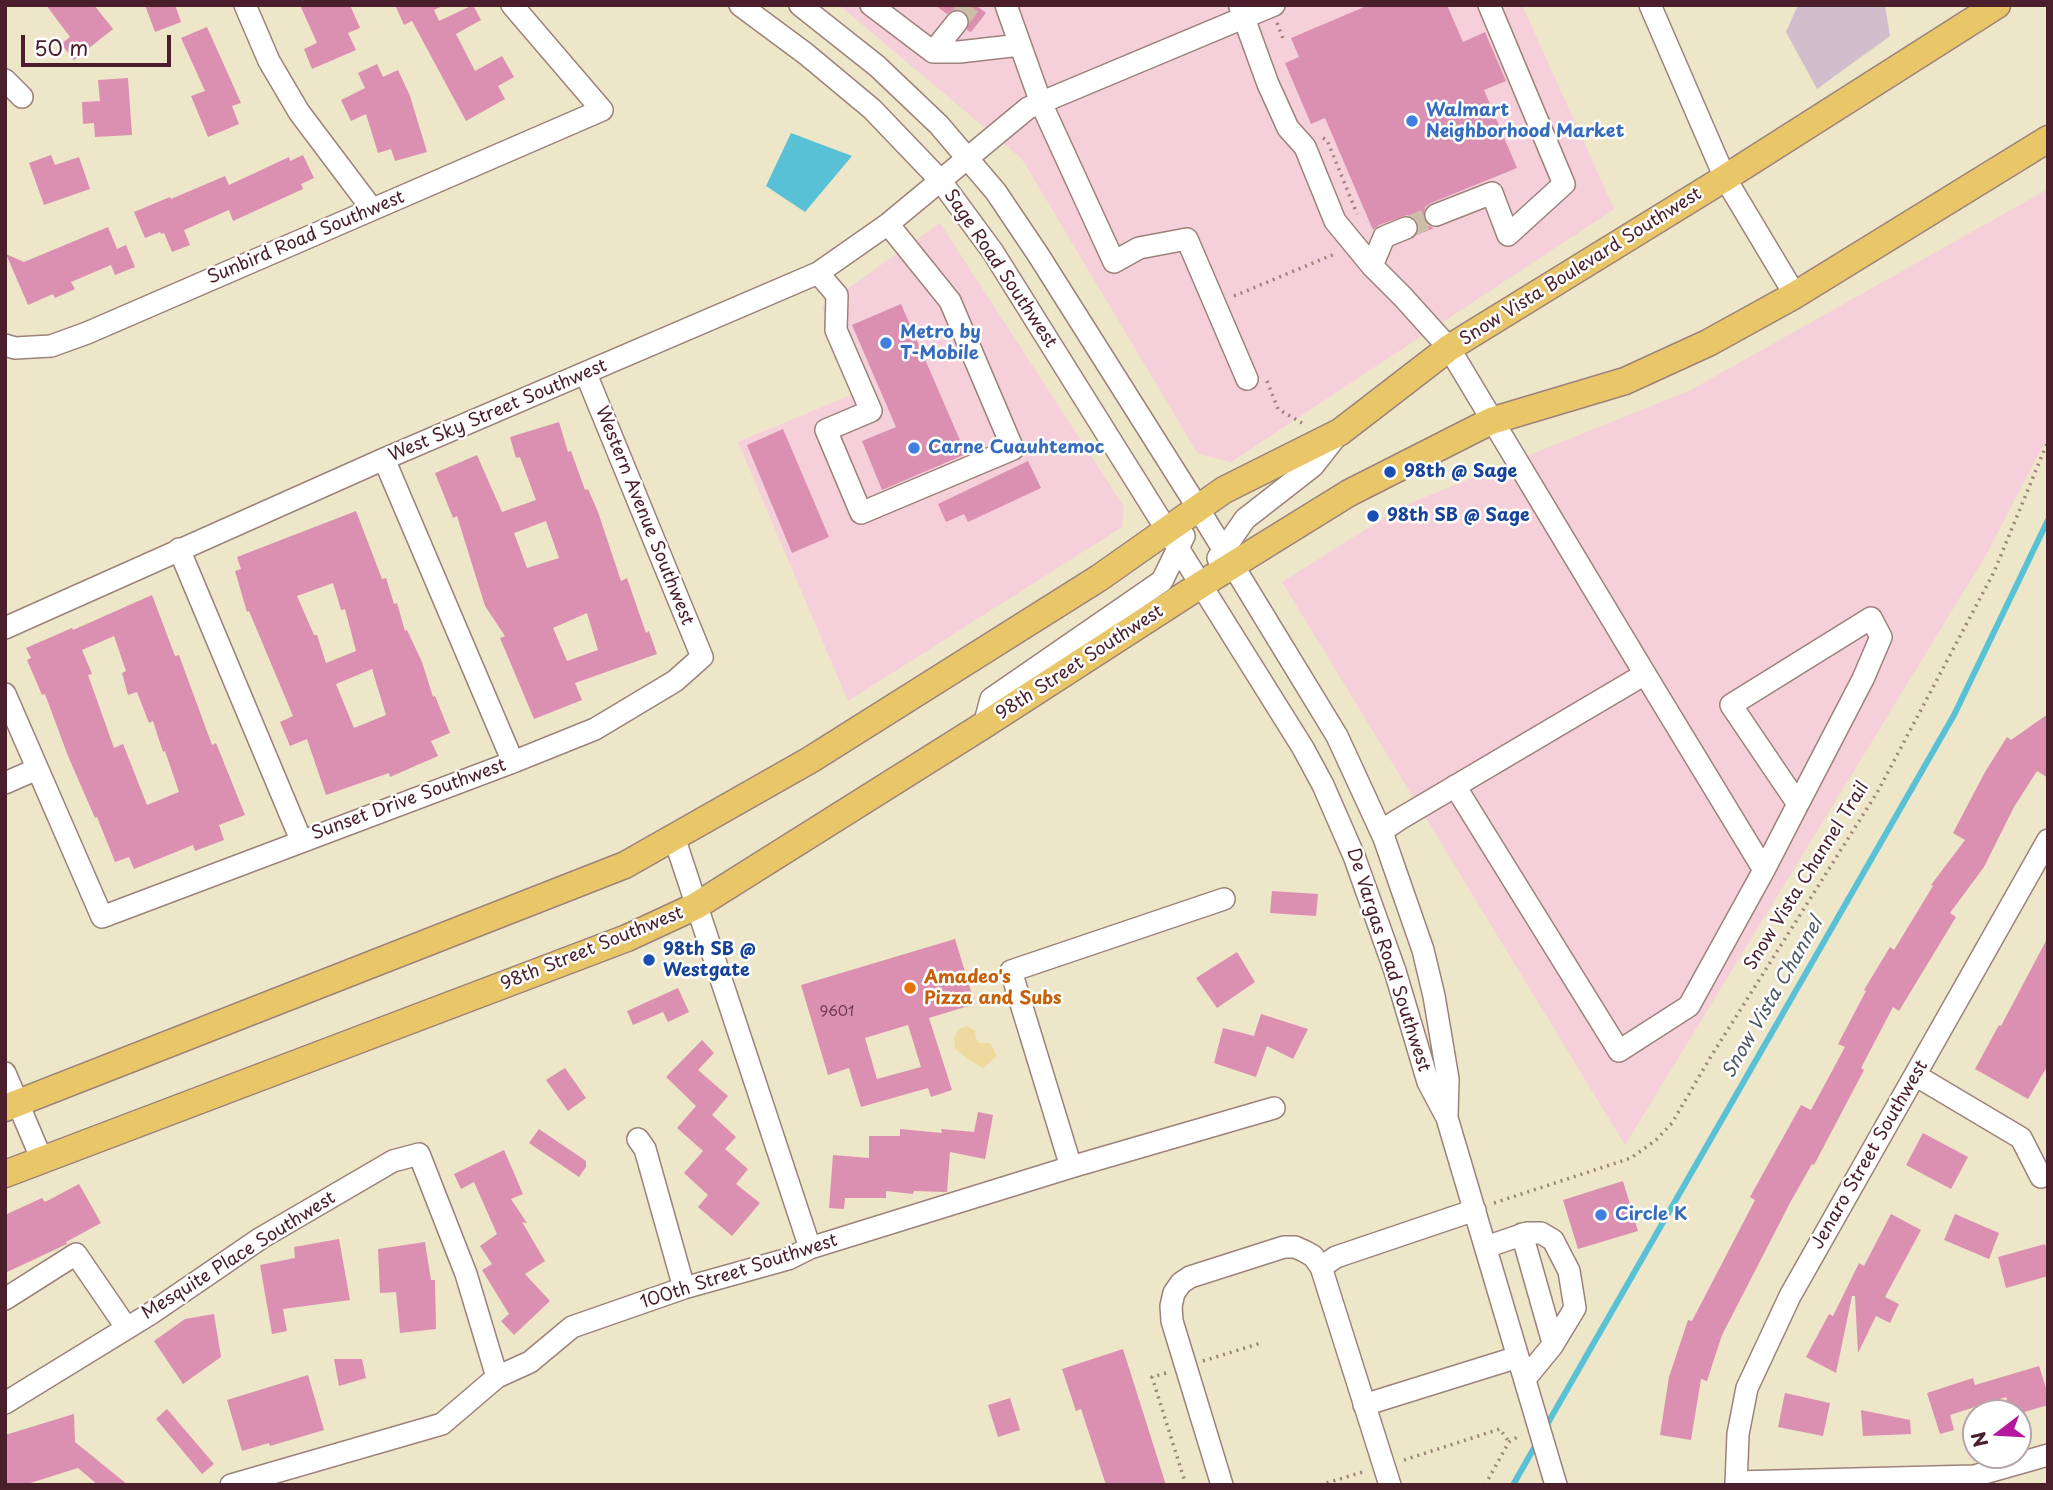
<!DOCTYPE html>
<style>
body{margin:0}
#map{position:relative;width:2053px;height:1490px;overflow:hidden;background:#ede6c8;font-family:"Playpen Sans",sans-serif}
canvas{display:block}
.frame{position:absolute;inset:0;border:7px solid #4a1f2b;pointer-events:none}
.north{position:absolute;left:1962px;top:1399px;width:70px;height:70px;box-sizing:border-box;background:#fff;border:2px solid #b7a5aa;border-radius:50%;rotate:253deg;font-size:19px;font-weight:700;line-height:28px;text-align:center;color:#4a1f2b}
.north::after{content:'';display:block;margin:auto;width:24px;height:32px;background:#b5179e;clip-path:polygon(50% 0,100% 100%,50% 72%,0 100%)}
.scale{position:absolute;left:21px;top:35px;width:150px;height:32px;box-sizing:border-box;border:4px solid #4a1f2b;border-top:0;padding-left:9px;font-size:21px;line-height:24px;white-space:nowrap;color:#4a1f2b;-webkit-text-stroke:5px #fff;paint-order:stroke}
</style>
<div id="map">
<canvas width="2053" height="1490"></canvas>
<div class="frame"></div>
<div class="north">N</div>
<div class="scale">50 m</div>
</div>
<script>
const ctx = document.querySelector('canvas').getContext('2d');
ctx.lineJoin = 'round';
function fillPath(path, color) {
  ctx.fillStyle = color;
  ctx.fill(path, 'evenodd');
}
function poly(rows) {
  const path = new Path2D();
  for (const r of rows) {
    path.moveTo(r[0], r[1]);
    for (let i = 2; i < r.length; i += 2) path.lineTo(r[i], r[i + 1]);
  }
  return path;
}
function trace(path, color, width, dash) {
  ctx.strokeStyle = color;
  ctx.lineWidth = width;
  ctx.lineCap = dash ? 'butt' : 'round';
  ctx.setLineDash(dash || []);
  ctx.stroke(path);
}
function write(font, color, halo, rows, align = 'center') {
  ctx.font = font + ' "Playpen Sans",sans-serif';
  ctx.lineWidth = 5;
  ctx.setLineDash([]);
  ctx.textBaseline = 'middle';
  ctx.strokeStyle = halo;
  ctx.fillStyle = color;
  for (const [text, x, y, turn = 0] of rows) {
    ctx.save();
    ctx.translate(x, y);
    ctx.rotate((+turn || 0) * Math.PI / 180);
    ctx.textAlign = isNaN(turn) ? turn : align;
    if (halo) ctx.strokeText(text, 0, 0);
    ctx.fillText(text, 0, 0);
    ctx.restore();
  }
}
const built = poly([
 [839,5,1522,5,1614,209,1231,462,1198,454,1022,159],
 [2048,189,2048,436,1986,555,1625,1145,1282,582,1403,506,1691,390],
 [940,223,1124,507,1122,527,848,701,738,442,851,395,822,307]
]);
const industrial = poly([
 [1798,5,1885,5,1890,36,1817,89,1786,32]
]);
const sand = poly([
 [967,1026,975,1031,976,1039,979,1043,990,1043,997,1056,983,1068,966,1058,955,1048,954,1038,959,1029]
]);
const water = poly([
 [791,133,852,156,805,212,766,186]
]);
const stream = poly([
 [1545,1428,1954,715,2048,520],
 [1513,1485,1538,1441]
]);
const building = poly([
 [46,5,94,5,113,29,74,60,61,44,70,37],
 [145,5,175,5,181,22,155,32],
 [300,5,350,5,360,28,348,33,356,50,312,69,304,49,317,43],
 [395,5,445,5,434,10,439,21,473,5,481,20,456,34,475,71,502,56,514,77,498,86,505,99,466,121,412,21,404,25],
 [935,5,976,5,986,13,971,32,967,30,969,18,965,11,953,10,947,14],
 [1369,5,1447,5,1463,42,1485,32,1506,81,1484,90,1517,168,1431,203,1425,207,1424,219,1427,225,1434,228,1417,235,1418,222,1407,215,1379,225,1373,230,1325,118,1311,124,1285,63,1299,57,1291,38],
 [207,27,241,103,232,106,239,124,208,137,191,96,205,91,181,38],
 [377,64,383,77,398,70,410,96,427,152,395,161,391,149,378,153,366,114,351,121,341,100,365,88,358,73],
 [128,78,132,135,95,137,94,123,83,124,82,102,100,101,98,80],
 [51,155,55,165,79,157,90,189,44,205,29,163],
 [303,155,314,178,301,184,303,189,233,221,229,210,184,230,190,245,172,252,164,233,161,234,160,232,145,238,134,212,170,197,171,199,225,176,229,185,289,157,290,161],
 [108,227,117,249,126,245,135,267,115,275,111,265,71,282,75,289,55,298,53,294,28,305,6,254,24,262],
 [901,304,966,454,882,490,862,441,896,427,852,325],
 [559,422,568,452,571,451,585,490,588,489,598,512,621,581,627,578,646,633,649,631,657,654,575,683,582,700,534,719,500,638,505,636,485,606,457,516,453,518,435,473,477,455,502,512,536,500,520,457,516,458,510,437],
 [546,521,559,558,527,568,514,533],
 [587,613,598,650,567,661,553,628],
 [783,429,829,537,792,553,747,445],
 [1028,461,1041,488,968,522,964,514,946,522,938,504],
 [356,511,382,579,386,578,394,604,397,603,405,631,407,630,422,662,433,697,435,696,450,733,431,741,438,756,390,777,389,773,326,795,307,739,290,746,280,722,293,716,249,611,247,612,235,571,241,569,237,557],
 [333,583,341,610,345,609,356,651,326,663,317,635,314,635,297,596],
 [372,669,386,715,354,728,336,684],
 [152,595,175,656,179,655,212,745,216,743,245,815,219,825,224,840,195,851,193,845,134,869,129,857,115,862,97,817,95,818,68,756,45,694,42,695,27,660,31,658,26,648,72,628,73,630],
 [114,636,126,671,122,673,128,695,137,692,149,723,153,721,163,752,165,751,179,792,147,805,123,744,114,748,88,675,92,674,82,650],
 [2048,714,2048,778,2037,771,2014,807,1984,867,1950,913,1956,917,1899,1011,1893,1007,1861,1068,1864,1070,1814,1165,1812,1164,1791,1201,1722,1335,1707,1381,1701,1379,1691,1440,1660,1435,1669,1377,1688,1320,1692,1321,1755,1200,1750,1197,1801,1105,1811,1110,1845,1047,1838,1044,1866,991,1864,990,1890,947,1894,950,1933,886,1931,885,1965,840,1953,833,1985,772,2007,737,2011,740],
 [1272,891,1318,894,1316,916,1270,913],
 [2048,937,2048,1065,2028,1099,1975,1069,1999,1025,2001,1026],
 [955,939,975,1004,929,1018,952,1090,931,1097,928,1088,861,1107,849,1068,828,1075,801,985],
 [908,1025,921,1067,877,1079,865,1038],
 [1237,952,1255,982,1217,1008,1196,978],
 [678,988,689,1012,668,1022,663,1012,633,1025,627,1011],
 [1261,1014,1308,1029,1293,1059,1267,1046,1256,1077,1214,1063,1223,1028,1254,1036],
 [702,1040,714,1053,698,1070,728,1096,712,1115,736,1137,725,1149,748,1169,736,1184,760,1203,732,1236,698,1207,708,1195,684,1173,703,1151,677,1128,696,1106,666,1077],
 [565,1068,586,1098,568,1111,546,1080],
 [978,1112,993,1115,985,1159,950,1152,947,1192,914,1191,913,1194,886,1191,886,1198,845,1198,844,1209,829,1208,833,1155,869,1158,869,1136,900,1136,900,1129,942,1133,941,1129,974,1132],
 [539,1129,586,1161,586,1167,579,1177,529,1143],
 [1923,1133,1968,1157,1951,1189,1906,1165],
 [504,1150,523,1194,511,1199,527,1223,522,1222,545,1261,525,1274,550,1301,514,1335,501,1321,509,1314,482,1270,492,1264,480,1246,497,1234,474,1182,461,1189,454,1174],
 [1623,1181,1638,1231,1578,1249,1563,1200],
 [79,1184,101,1223,66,1242,67,1244,5,1273,5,1215,42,1198,45,1202],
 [1891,1214,1921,1230,1885,1297,1899,1304,1890,1323,1876,1316,1858,1353,1855,1296,1852,1296,1836,1373,1806,1357,1829,1314,1833,1316,1859,1263,1864,1266],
 [1955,1214,1999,1233,1989,1259,1944,1240],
 [339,1239,350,1300,283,1309,287,1331,272,1334,260,1265,295,1258,294,1247],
 [425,1242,431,1280,435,1280,436,1329,400,1333,396,1292,380,1293,378,1249],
 [2045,1244,2048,1256,2048,1276,2006,1288,1998,1257],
 [214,1314,221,1357,183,1384,154,1341,185,1319],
 [1123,1349,1166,1485,1106,1485,1081,1409,1076,1411,1062,1369],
 [334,1359,362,1359,366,1378,339,1386],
 [2039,1366,2048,1394,2048,1405,2021,1413,2011,1413,2006,1397,1950,1415,1954,1430,1940,1434,1927,1393,1973,1378,1975,1385],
 [308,1375,324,1430,270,1446,269,1443,242,1451,227,1400],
 [1785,1393,1830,1403,1823,1436,1778,1427],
 [1010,1398,1020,1430,998,1437,988,1405],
 [167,1409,214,1464,202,1474,156,1419],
 [1861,1410,1910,1420,1911,1434,1863,1436],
 [74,1414,75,1442,128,1485,98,1485,78,1468,24,1485,5,1485,5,1435]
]);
const minorTunnel = poly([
 [957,22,970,5],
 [1406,228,1436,215]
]);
const path = poly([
 [1277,23,1284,41],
 [1323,138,1327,140,1357,214],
 [1234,296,1337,253],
 [1267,381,1278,409,1302,423],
 [1494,1203,1631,1158,1656,1140,1672,1123,1710,1058,1878,791,1994,572,2048,441],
 [1203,1361,1261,1343],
 [1166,1373,1152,1377,1186,1485],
 [1404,1460,1500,1429,1509,1442],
 [1320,1485,1366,1471],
 [1485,1485,1509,1442,1521,1435]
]);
const minor = poly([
 [245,5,269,61,299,112,372,209],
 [740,5,806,54,872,109,940,180,993,252,1303,748,1323,785,1354,856,1395,971,1428,1082,1447,1118,1556,1485],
 [800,5,877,66,939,125,996,192,1039,256,1198,508,1337,736,1384,838,1423,950,1434,996,1448,1079,1447,1116],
 [871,5,933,52,959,52,1020,45],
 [1006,5,1041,103,1114,262,1139,248,1187,239,1247,379],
 [1650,5,1725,178,1795,295],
 [1240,7,1268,84,1288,128,1305,147,1335,221,1372,266,1403,297,1449,348,1645,674],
 [933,52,957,22],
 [5,80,22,97],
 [1436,215,1492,193,1508,235,1564,184,1489,5],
 [1372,266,1384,237,1406,228],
 [818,273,837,295,836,330,871,411,826,430,861,513,1013,449,950,301,888,224],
 [5,345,15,348,51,346,87,333,602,110,512,5],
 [384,459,513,762],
 [179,549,301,840],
 [1218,558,1245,519,1313,466,1338,434],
 [5,628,384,459,818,273,888,224,1028,108,1274,5],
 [5,694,102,917,513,762,595,729,675,681,702,657,586,374],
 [984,725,991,699,1162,581,1184,536],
 [5,783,37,769],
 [1382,831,1398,820,1645,674,1764,870,1689,1006,1619,1051,1455,786],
 [674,837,810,1248],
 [1764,870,1798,804,1863,679,1881,637,1871,618,1731,705,1798,804],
 [5,1073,42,1160],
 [1915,1075,2021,1138,2041,1177],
 [638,1139,645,1149,684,1288],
 [1071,1167,1011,971,1224,899],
 [1522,1234,1553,1343],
 [1486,1247,1527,1233,1541,1233,1553,1240,1569,1271,1575,1308,1552,1346,1525,1379],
 [1321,1267,1336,1257,1475,1210],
 [5,1299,76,1254,126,1327],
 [5,1403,150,1314,261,1238,393,1161,419,1154,466,1274,497,1377],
 [1364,1405,1518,1357],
 [1736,1482,1974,1476,2048,1455],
 [231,1485,442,1424,497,1377,530,1362,572,1327,684,1288,788,1259,810,1248,1071,1167,1274,1108],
 [1222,1485,1172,1321,1171,1306,1174,1293,1181,1283,1190,1277,1284,1247,1295,1247,1304,1251,1313,1256,1321,1267,1390,1485],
 [1736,1485,1738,1434,1747,1388,1790,1296,2048,840]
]);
const major = poly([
 [5,1108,625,865,810,760,1099,578,1224,490,1340,432,1449,348,1725,178,1997,5],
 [5,1174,627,938,696,906,984,725,1202,584,1349,493,1491,421,1625,381,1708,343,1795,295,2048,139]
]);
const markers = [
 [1412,121,7,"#3f7fe0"],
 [886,343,7,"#3f7fe0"],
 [914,448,7,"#3f7fe0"],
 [1390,472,7,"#1a4fb4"],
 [1373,516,7,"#1a4fb4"],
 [649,960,7,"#1a4fb4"],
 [910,988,7,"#e8710a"],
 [1601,1215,7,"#3f7fe0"]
];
const numberNames = [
 ["9601",837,1012]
];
const shopNames = [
 ["Walmart",1426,111],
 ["Neighborhood Market",1426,132],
 ["Metro by",900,333],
 ["T-Mobile",900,354],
 ["Carne Cuauhtemoc",928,448],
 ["Circle K",1615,1215]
];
const streetNames = [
 ["Sunbird Road Southwest",306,238,-23],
 ["Snow Vista Boulevard Southwest",1581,267,-32],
 ["Sage Road Southwest",1000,269,56],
 ["West Sky Street Southwest",498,411,-23],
 ["Western Avenue Southwest",644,516,68],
 ["98th Street Southwest",1080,663,-33],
 ["Sunset Drive Southwest",409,800,-20],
 ["Snow Vista Channel Trail",1807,876,-58],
 ["98th Street Southwest",592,949,-22],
 ["De Vargas Road Southwest",1388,960,72],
 ["Jenaro Street Southwest",1870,1155,-60],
 ["Mesquite Place Southwest",239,1256,-32],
 ["100th Street Southwest",739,1272,-18]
];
const transitNames = [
 ["98th @ Sage",1404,472],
 ["98th SB @ Sage",1387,516],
 ["98th SB @",663,950],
 ["Westgate",663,971]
];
const foodNames = [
 ["Amadeo's",924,978],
 ["Pizza and Subs",924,999]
];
const waterNames = [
 ["Snow Vista Channel",1773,998,-60]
];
fillPath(built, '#f5cfda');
fillPath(industrial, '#d1bdcb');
fillPath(sand, '#eeda9e');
fillPath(water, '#58c1d5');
trace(stream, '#58c1d5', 6);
fillPath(building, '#db90b2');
trace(minorTunnel, '#ccbea9', 21, [21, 10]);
trace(minor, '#9c827a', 24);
trace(major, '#9c827a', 29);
trace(path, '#9c827a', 3.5, [2, 5]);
trace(minor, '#fff', 21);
trace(major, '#e9c769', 26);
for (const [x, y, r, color] of markers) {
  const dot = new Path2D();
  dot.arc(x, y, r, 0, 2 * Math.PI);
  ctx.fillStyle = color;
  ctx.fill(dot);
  trace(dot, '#fff', 2.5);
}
write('14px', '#6e3b4d', null, numberNames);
write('bold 18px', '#366cbe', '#fff', shopNames, 'left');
write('18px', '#4a1f2b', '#fff', streetNames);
write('bold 18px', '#164399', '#fff', transitNames, 'left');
write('bold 18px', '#c56008', '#fff', foodNames, 'left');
write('italic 19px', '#4f5866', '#fff', waterNames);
</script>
